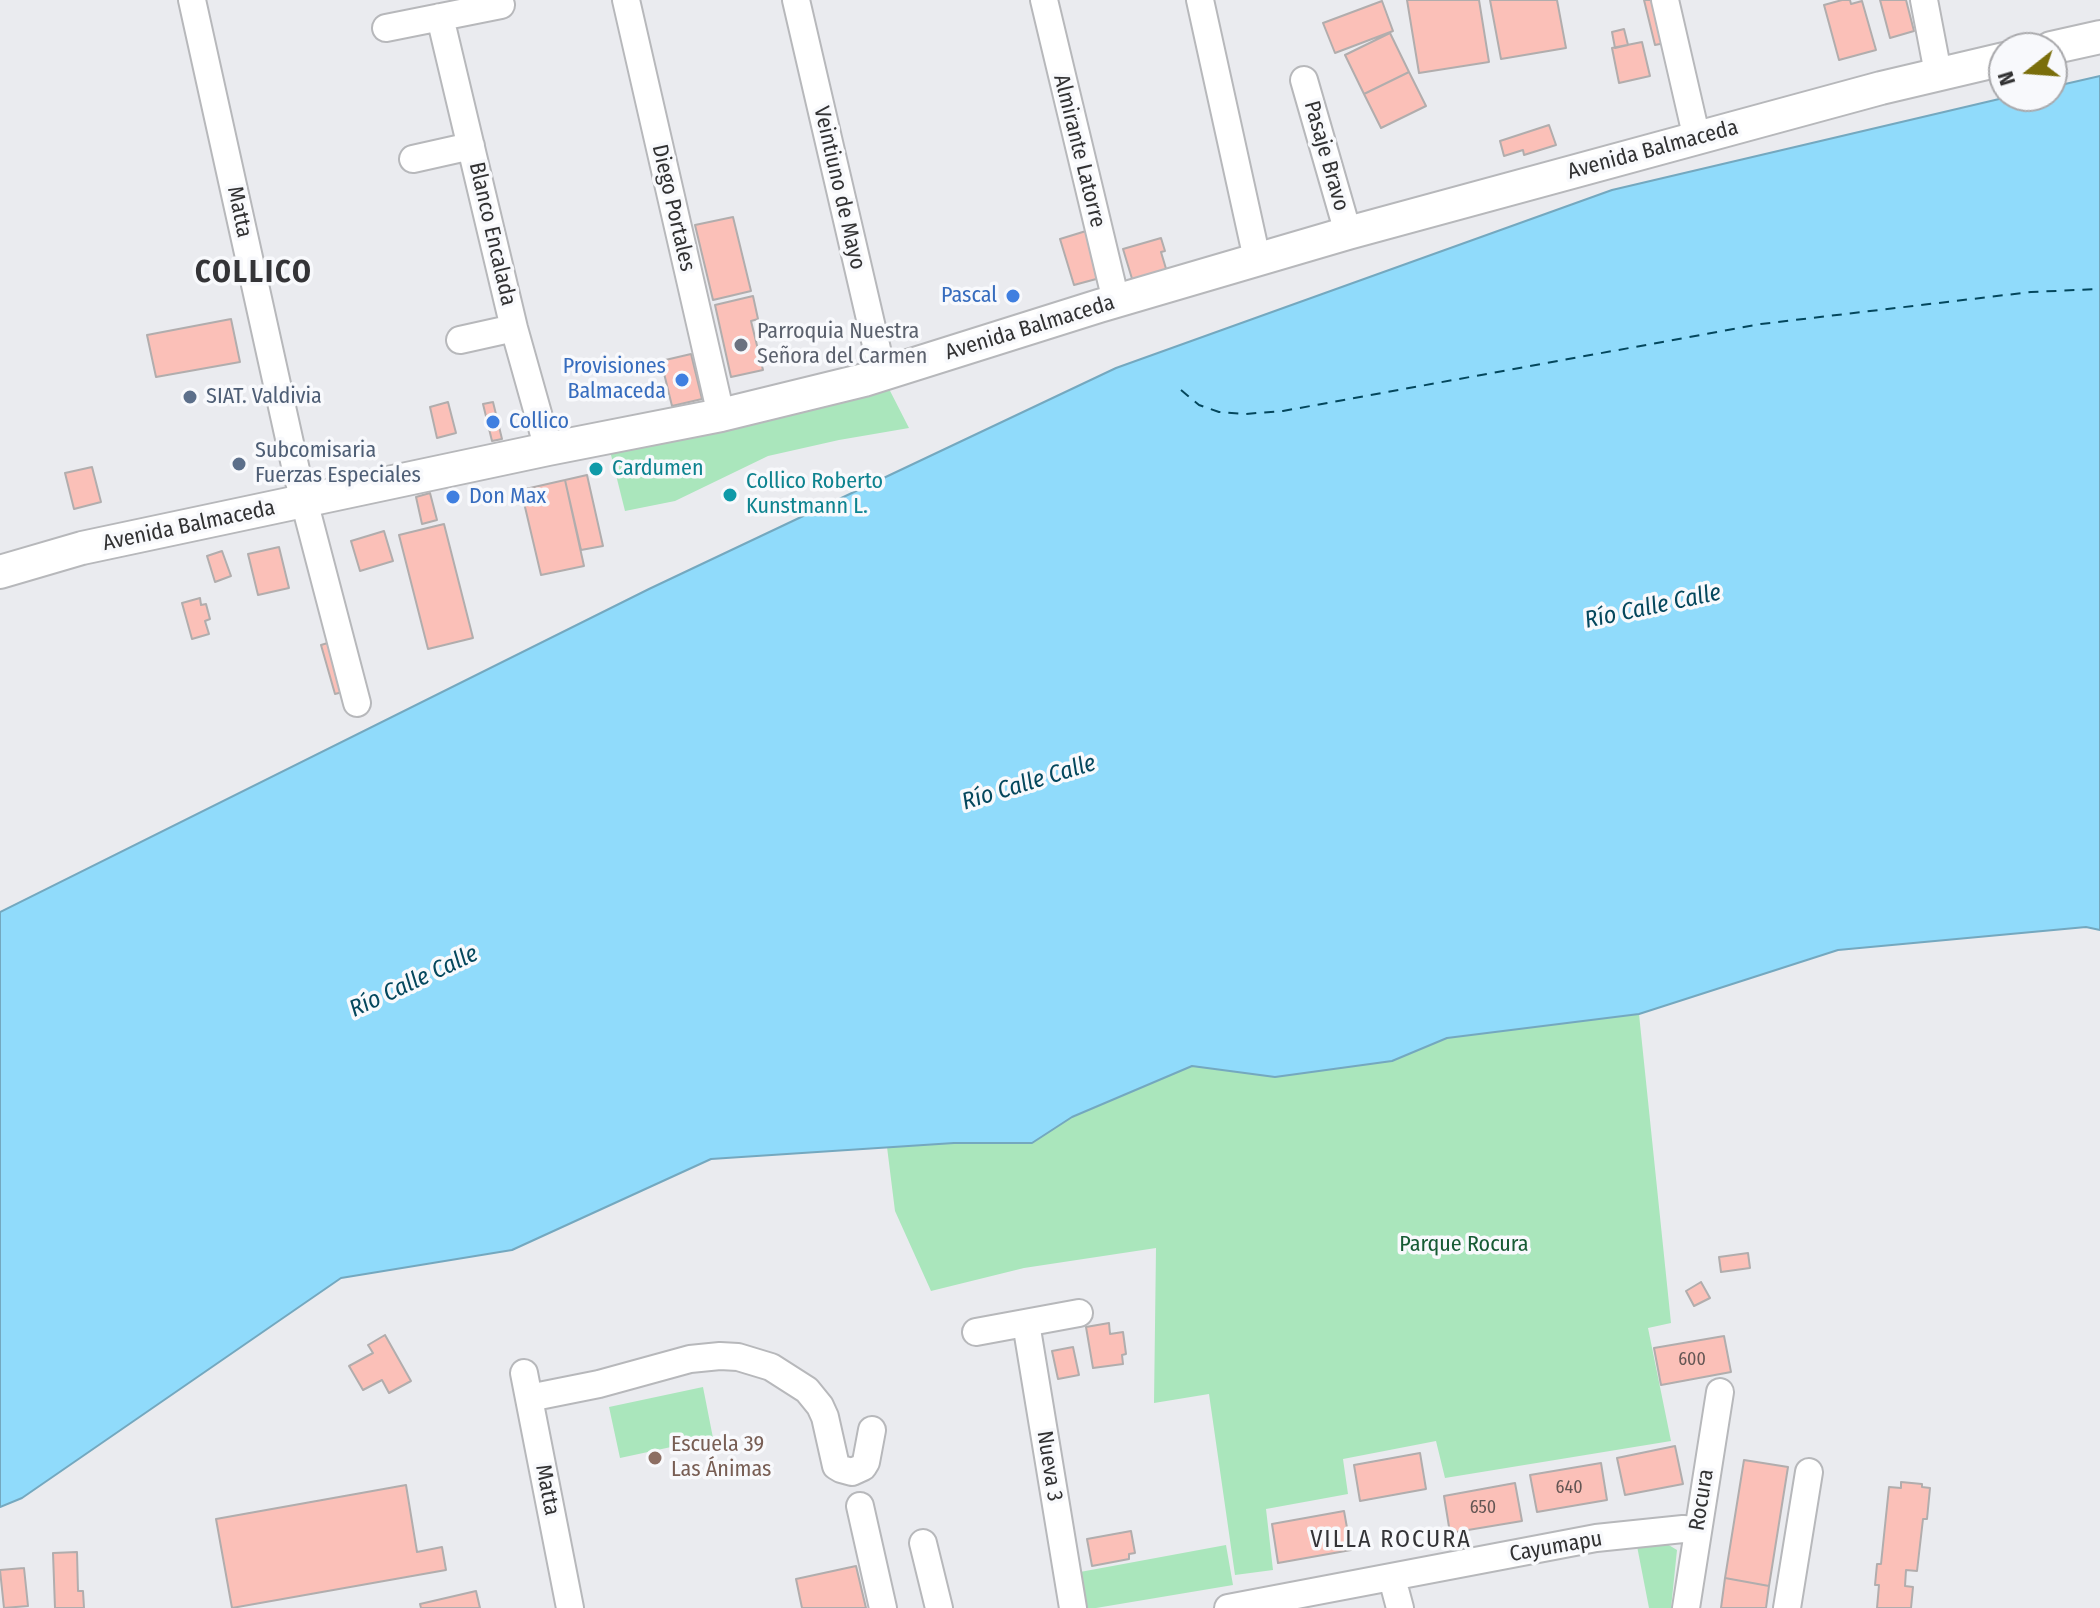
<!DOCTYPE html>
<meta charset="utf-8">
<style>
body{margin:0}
#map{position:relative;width:2100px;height:1608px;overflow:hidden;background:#eaebef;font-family:"Fira Sans Condensed",sans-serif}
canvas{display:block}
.north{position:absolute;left:1988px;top:32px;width:80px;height:80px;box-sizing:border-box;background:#f8f9fc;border:2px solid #a9a9ac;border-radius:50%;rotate:253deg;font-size:22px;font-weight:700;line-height:32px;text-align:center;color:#323233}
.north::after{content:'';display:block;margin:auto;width:28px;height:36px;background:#7a6e0b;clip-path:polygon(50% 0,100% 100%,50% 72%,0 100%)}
</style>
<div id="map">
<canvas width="2100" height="1608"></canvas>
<div class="north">N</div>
</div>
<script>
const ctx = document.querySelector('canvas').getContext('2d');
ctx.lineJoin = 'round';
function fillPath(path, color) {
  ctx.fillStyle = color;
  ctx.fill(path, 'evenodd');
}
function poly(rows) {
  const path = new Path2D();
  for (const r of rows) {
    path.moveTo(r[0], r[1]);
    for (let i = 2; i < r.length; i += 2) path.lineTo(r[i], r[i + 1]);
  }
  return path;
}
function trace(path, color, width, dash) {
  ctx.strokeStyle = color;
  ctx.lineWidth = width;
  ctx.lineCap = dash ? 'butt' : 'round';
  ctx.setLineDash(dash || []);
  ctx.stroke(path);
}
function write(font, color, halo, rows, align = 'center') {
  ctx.font = font + ' "Fira Sans Condensed",sans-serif';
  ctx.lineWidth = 7;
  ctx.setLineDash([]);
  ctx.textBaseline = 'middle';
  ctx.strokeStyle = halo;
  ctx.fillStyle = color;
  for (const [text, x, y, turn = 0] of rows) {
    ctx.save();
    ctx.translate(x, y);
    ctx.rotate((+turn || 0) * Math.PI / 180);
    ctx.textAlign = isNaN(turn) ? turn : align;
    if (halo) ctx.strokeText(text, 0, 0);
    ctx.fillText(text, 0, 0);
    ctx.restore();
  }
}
const green = poly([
 [886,383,909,428,839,440,768,456,675,501,625,511,608,443],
 [1639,1014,1671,1323,1648,1328,1671,1441,1445,1478,1436,1441,1343,1459,1348,1494,1266,1509,1273,1570,1235,1575,1209,1394,1154,1403,1156,1248,1024,1268,931,1291,895,1211,887,1147,954,1143,1032,1143,1072,1117,1192,1066,1275,1077,1392,1061,1446,1038],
 [703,1387,713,1438,620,1458,609,1407],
 [1667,1544,1677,1550,1671,1608,1649,1608,1637,1546],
 [1226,1545,1233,1585,1096,1608,1086,1608,1080,1572]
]);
const water = poly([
 [2100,76,2100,930,2086,927,1838,950,1639,1014,1447,1038,1392,1061,1275,1077,1192,1066,1072,1117,1032,1143,954,1143,711,1159,512,1250,341,1278,22,1498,0,1507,0,912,649,589,1116,368,1612,190,2012,96,2052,96,2052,87,2100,76]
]);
const ferry = poly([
 [1181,390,1199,405,1219,412,1245,414,1283,411,1761,324,2031,292,2100,289]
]);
const building = poly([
 [1407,0,1479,0,1489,62,1419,73,1407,0],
 [1490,0,1557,0,1566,48,1501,59,1490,0],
 [1644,0,1660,0,1670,42,1655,45,1644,0],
 [1842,0,1850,0,1851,4,1862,1,1876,50,1839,60,1824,5,1842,0],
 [1880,0,1906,0,1914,31,1890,38,1880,0],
 [1382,1,1393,31,1335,53,1323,23,1382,1],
 [1624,29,1628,45,1615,48,1612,32,1624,29],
 [1390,33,1409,72,1364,94,1345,55,1390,33],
 [1642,42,1650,76,1619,83,1612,48,1642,42],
 [1409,72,1426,106,1381,128,1364,94,1409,72],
 [1549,125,1556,145,1524,155,1523,150,1504,156,1500,141,1549,125],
 [733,217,751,291,713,300,695,225,733,217],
 [1086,231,1100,278,1074,285,1060,239,1086,231],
 [1161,238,1165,251,1161,252,1167,272,1133,282,1123,249,1161,238],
 [753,296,758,319,751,321,763,370,731,377,715,305,753,296],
 [231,319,240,362,156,377,147,335,231,319],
 [691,354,702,399,672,406,661,361,691,354],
 [448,402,456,433,437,438,430,407,448,402],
 [493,402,502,439,492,441,483,404,493,402],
 [92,467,101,502,74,509,65,473,92,467],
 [587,475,603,546,581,550,565,480,587,475],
 [565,480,584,566,541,575,521,490,565,480],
 [430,493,437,520,422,524,416,497,430,493],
 [444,524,473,638,428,649,399,535,444,524],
 [384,531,393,561,360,571,351,541,384,531],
 [279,547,289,588,258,595,248,554,279,547],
 [222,551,231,576,215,582,207,556,222,551],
 [200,598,201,605,206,604,210,619,205,621,209,634,192,639,182,603,200,598],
 [331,642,346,691,335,694,321,645,331,642],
 [1748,1253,1750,1268,1721,1272,1719,1257,1748,1253],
 [1701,1282,1710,1298,1694,1306,1686,1291,1701,1282],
 [1109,1323,1110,1334,1123,1332,1126,1354,1122,1355,1123,1364,1093,1368,1086,1327,1109,1323],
 [385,1335,411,1381,389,1393,382,1380,363,1390,349,1366,373,1353,368,1345,385,1335],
 [1724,1336,1731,1372,1661,1385,1654,1348,1724,1336],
 [1073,1347,1079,1375,1058,1379,1052,1351,1073,1347],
 [1675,1446,1683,1484,1625,1495,1617,1458,1675,1446],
 [1420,1453,1426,1489,1360,1501,1354,1465,1420,1453],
 [1744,1460,1788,1467,1769,1586,1725,1578,1744,1460],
 [1601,1463,1607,1500,1537,1512,1530,1475,1601,1463],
 [1901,1482,1922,1484,1922,1487,1930,1488,1927,1519,1923,1519,1917,1571,1906,1570,1905,1586,1913,1587,1911,1608,1877,1608,1879,1585,1875,1585,1877,1564,1881,1564,1889,1487,1901,1488,1901,1482],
 [1515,1483,1522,1521,1450,1533,1444,1496,1515,1483],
 [406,1485,417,1552,442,1547,446,1570,232,1608,216,1519,406,1485],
 [1344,1511,1351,1550,1278,1563,1272,1524,1344,1511],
 [1131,1531,1135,1553,1129,1554,1129,1559,1092,1566,1087,1539,1131,1531],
 [77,1552,78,1591,83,1591,84,1608,55,1608,53,1553,77,1552],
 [856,1566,866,1608,802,1608,796,1579,856,1566],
 [24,1568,28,1606,4,1608,0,1570,24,1568],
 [1725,1578,1769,1586,1766,1608,1721,1608,1725,1578],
 [476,1591,480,1608,421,1608,420,1604,476,1591]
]);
const minor = poly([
 [192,0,296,470,357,703],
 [626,0,721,415],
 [796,0,883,375],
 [1044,0,1116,301],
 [1200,0,1257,259],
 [1665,0,1697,139],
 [1924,0,1938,73],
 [440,17,514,328,548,449],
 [386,28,501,5],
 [1304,80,1348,233],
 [413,159,471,146],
 [460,340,514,328],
 [1026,1323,1073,1608],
 [976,1332,1079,1313],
 [524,1373,570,1608],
 [529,1398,599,1384,690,1359,720,1356,738,1357,771,1367,807,1390,820,1406,825,1417,836,1466,841,1469,852,1472,863,1467,866,1462,872,1430],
 [860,1506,883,1608],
 [923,1543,939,1608],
 [1392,1578,1400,1608],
 [1228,1608,1596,1538,1683,1529,1697,1530],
 [1686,1608,1720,1392],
 [1787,1608,1809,1472]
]);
const major = poly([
 [2051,48,2100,37],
 [0,572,82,548,548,449,721,415,864,380,1099,306,1348,233,1881,88,2004,59]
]);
const markers = [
 [1013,296,8,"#3f7fe0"],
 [741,345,8,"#6b7280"],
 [682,380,8,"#3f7fe0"],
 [190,397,8,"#5c6f8a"],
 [493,422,8,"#3f7fe0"],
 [239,464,8,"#5c6f8a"],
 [596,469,8,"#0f9aa8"],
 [730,495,8,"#0f9aa8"],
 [453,497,8,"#3f7fe0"],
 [655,1458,8,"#8d6e63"]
];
const numberNames = [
 ["600",1692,1360],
 ["640",1569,1488],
 ["650",1483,1508]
];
const streetNames = [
 ["Avenida Balmaceda",1653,150,-15],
 ["Almirante Latorre",1079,151,76],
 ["Pasaje Bravo",1326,156,74],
 ["Veintiuno de Mayo",839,188,77],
 ["Diego Portales",673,208,77],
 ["Matta",239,212,78],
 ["Blanco Encalada",492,234,77],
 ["Avenida Balmaceda",1030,328,-17],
 ["Avenida Balmaceda",189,526,-12],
 ["Nueva 3",1049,1466,81],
 ["Matta",547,1490,79],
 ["Rocura",1702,1500,-81],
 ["Cayumapu",1556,1547,-10]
];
const shopNames = [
 ["Pascal",997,296],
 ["Provisiones",666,367],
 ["Balmaceda",666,392],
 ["Collico",509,422,"left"],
 ["Don Max",469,497,"left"]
];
const worshipNames = [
 ["Parroquia Nuestra",757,332],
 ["Señora del Carmen",757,357]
];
const serviceNames = [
 ["SIAT. Valdivia",206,397],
 ["Subcomisaria",255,451],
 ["Fuerzas Especiales",255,476]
];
const cultureNames = [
 ["Cardumen",612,469],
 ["Collico Roberto",746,482],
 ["Kunstmann L.",746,507]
];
const parkNames = [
 ["Parque Rocura",1464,1245]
];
const educationNames = [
 ["Escuela 39",671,1445],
 ["Las Ánimas",671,1470]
];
const waterNames = [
 ["Río Calle Calle",1653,607,-12],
 ["Río Calle Calle",1029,783,-17],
 ["Río Calle Calle",414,982,-25]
];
const neighbourhoodNames = [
 ["VILLA ROCURA",1391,1540]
];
const districtNames = [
 ["COLLICO",254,274]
];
fillPath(green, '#aae6bc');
fillPath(water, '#90dbfb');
trace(water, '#74a8bf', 2);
trace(ferry, '#04475d', 2, [10, 8]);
fillPath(building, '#fbc0b8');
trace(building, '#b1adad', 2);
trace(minor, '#b7b8bb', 30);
trace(major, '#b7b8bb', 36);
trace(minor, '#fff', 26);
trace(major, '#fff', 32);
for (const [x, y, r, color] of markers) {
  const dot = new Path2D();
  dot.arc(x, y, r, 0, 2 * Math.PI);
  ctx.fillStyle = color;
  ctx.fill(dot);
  trace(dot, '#f8f9fc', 3);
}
write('18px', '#645654', null, numberNames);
write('22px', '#323233', '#f8f9fc', streetNames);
write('22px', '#366cbe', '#f8f9fc', shopNames, 'right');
write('22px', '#5b616d', '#f8f9fc', worshipNames, 'left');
write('22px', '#4e5e75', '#f8f9fc', serviceNames, 'left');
write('22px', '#0d838f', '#f8f9fc', cultureNames, 'left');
write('22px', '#165b34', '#f8f9fc', parkNames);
write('22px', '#785e54', '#f8f9fc', educationNames, 'left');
write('italic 24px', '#04475d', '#f8f9fc', waterNames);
ctx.letterSpacing = '2px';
write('24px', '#343437', '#f8f9fc', neighbourhoodNames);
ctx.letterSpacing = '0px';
ctx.letterSpacing = '2px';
write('bold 30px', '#343437', '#f8f9fc', districtNames);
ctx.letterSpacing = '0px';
</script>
